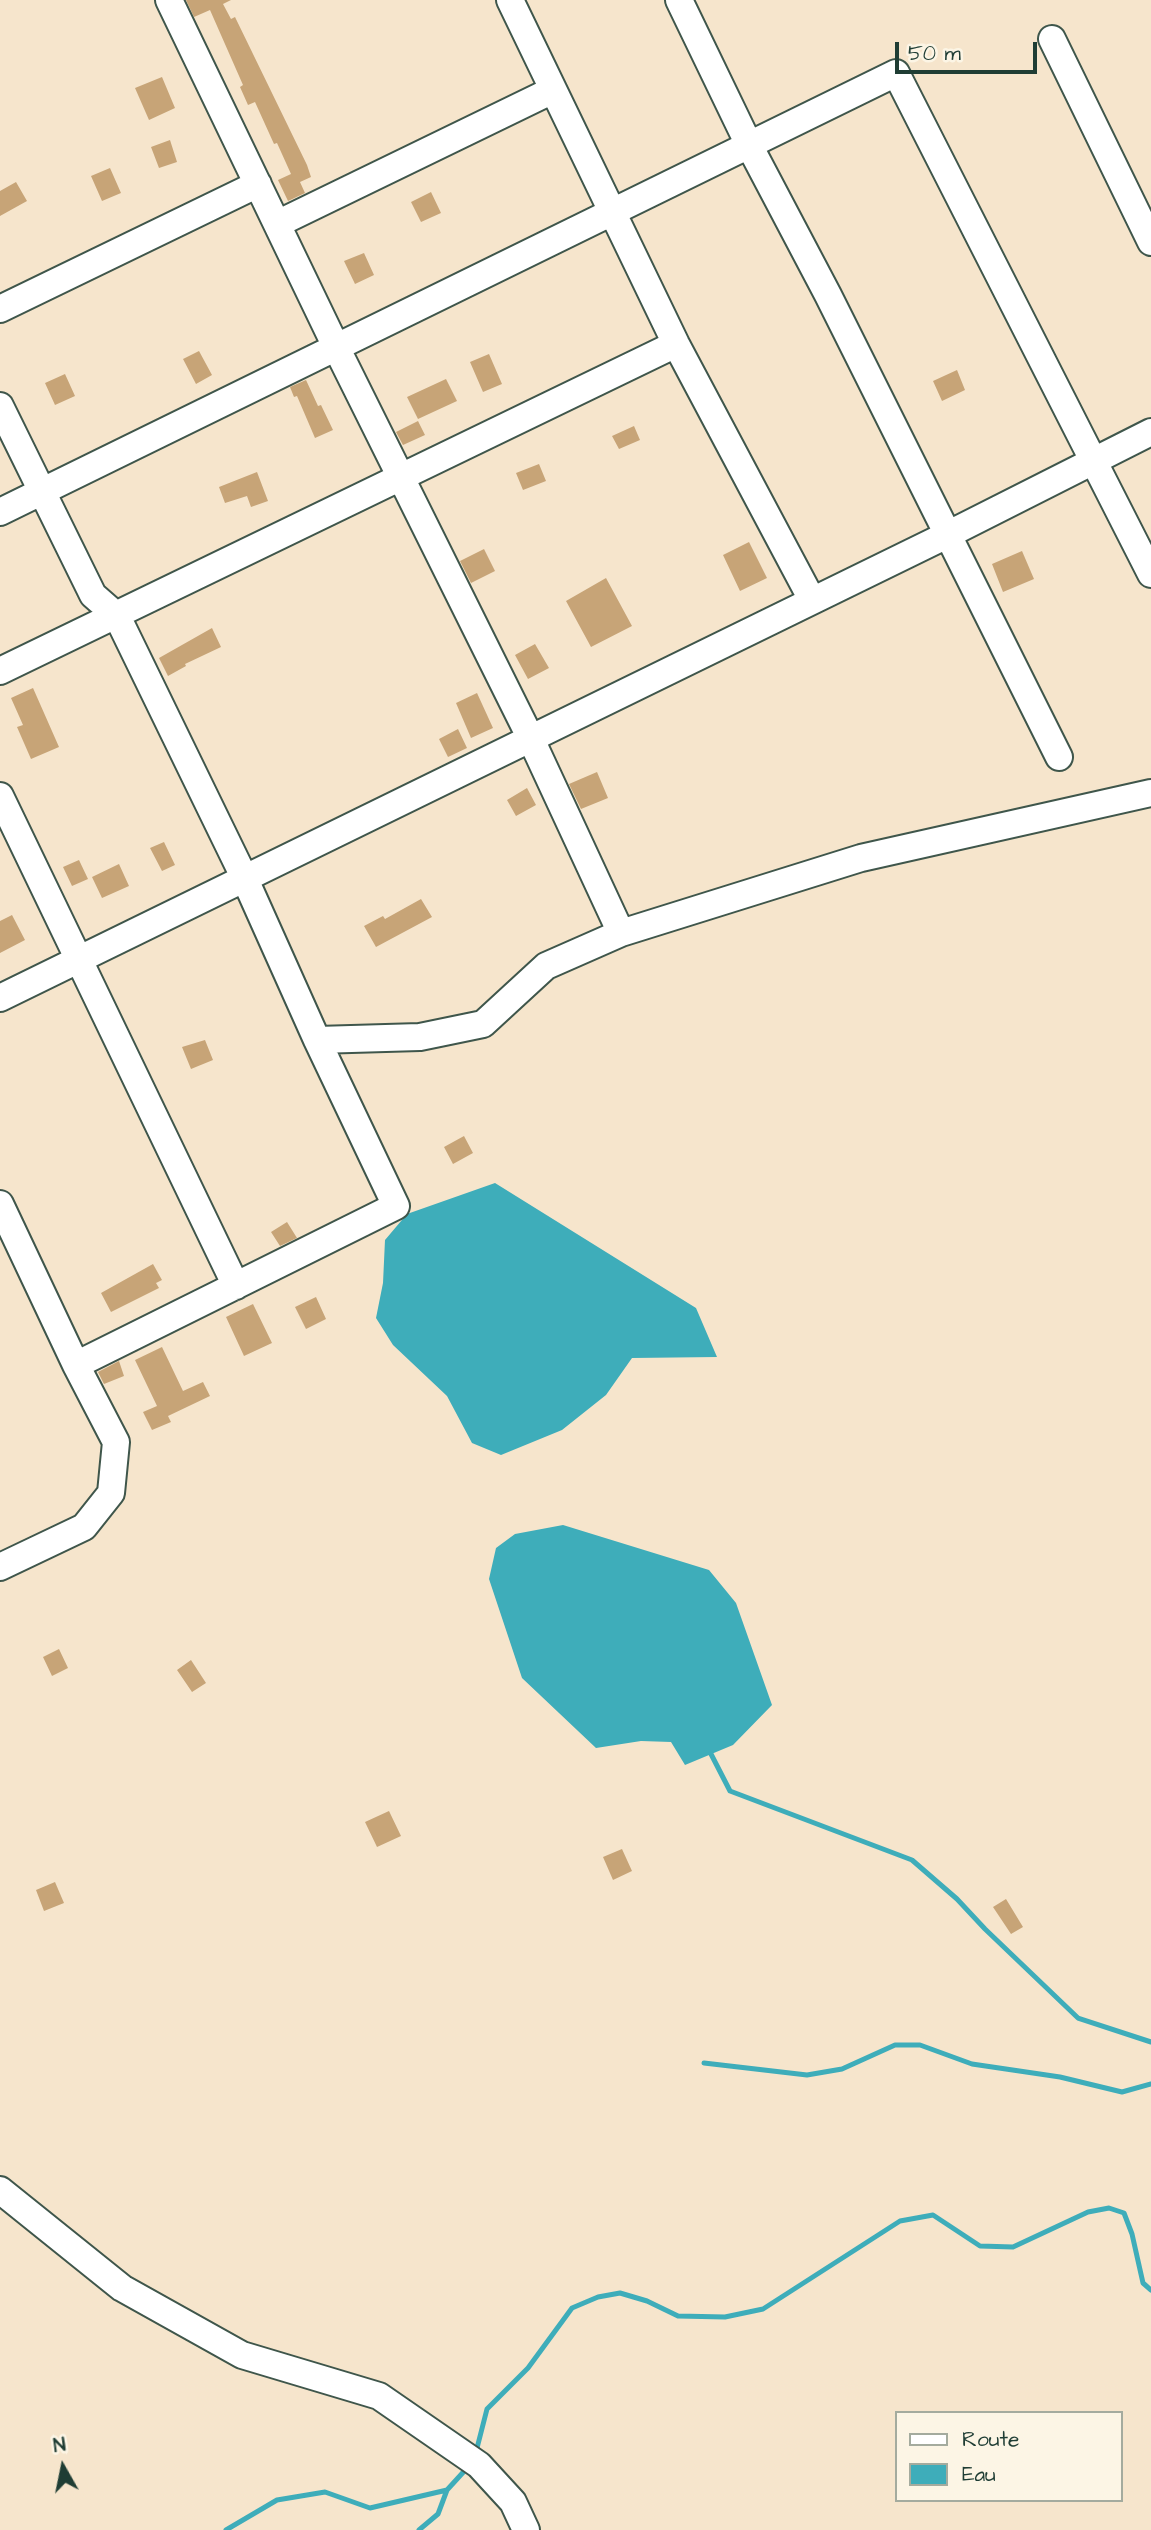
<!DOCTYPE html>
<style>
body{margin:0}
#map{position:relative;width:1151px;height:2530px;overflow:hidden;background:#f6e5cc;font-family:"Architects Daughter",sans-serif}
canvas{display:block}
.legend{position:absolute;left:895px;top:2411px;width:228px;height:91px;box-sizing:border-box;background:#fcf5e5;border:2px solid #a4ab9e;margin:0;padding:9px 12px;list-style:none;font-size:21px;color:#1f3d34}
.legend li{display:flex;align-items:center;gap:14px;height:35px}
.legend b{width:35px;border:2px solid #a4ab9e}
.north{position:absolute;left:28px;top:2432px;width:70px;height:70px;-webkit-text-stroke:5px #fcf5e5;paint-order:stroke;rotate:351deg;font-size:19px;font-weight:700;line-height:28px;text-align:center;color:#1f3d34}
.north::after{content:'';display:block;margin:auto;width:24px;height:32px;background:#1f3d34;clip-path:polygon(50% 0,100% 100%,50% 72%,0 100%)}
.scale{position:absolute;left:895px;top:42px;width:142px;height:32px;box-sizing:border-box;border:4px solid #1f3d34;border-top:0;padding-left:9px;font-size:21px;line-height:24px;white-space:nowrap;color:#1f3d34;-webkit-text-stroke:5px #fcf5e5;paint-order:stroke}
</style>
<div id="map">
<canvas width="1151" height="2530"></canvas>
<ul class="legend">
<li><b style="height:9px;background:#fff"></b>Route</li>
<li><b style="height:19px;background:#3eadba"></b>Eau</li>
</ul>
<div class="north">N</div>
<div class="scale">50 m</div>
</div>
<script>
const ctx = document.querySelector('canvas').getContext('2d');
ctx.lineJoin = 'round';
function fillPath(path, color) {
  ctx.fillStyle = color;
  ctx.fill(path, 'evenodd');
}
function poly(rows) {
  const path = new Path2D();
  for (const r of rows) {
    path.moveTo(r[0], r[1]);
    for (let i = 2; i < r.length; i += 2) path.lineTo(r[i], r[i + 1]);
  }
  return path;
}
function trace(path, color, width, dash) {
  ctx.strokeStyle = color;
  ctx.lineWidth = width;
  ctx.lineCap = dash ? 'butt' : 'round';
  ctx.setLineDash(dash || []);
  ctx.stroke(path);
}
const water = poly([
 [495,1183,696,1308,717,1357,632,1358,606,1395,562,1430,501,1455,472,1443,447,1396,393,1345,376,1318,383,1283,385,1240,407,1214],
 [563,1525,709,1570,736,1603,772,1705,733,1745,685,1765,671,1742,641,1741,596,1748,522,1678,489,1579,496,1548,515,1534]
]);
const stream = poly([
 [711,1754,730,1791,912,1860,957,1899,985,1929,1078,2018,1151,2042],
 [704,2063,807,2075,842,2069,895,2045,920,2045,972,2064,1060,2077,1122,2092,1151,2084],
 [476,2452,487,2409,528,2368,572,2308,598,2297,620,2293,647,2301,678,2316,725,2317,763,2309,900,2221,933,2215,980,2246,1013,2247,1088,2212,1109,2208,1124,2213,1132,2234,1143,2283,1151,2290],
 [226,2530,277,2500,325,2492,370,2508,447,2490,468,2467],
 [419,2530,438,2514,447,2490]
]);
const building = poly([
 [186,0,231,0,223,4,231,19,235,17,307,165,311,177,300,182,305,193,288,201,278,180,291,174,277,143,274,144,255,102,248,105,240,87,243,85,210,10,194,17],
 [162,77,175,108,149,120,135,88],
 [170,140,177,162,159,168,151,147],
 [110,168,121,193,102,201,91,176],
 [16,182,27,201,0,216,0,191],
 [431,192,441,213,421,222,411,202],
 [364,253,374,275,355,284,344,261],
 [199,351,212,375,196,384,183,359],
 [489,354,502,384,483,392,470,362],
 [957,370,965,390,942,401,933,381],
 [65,374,75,396,55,405,45,383],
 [446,379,457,401,418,419,407,397],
 [306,380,318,406,321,405,333,430,315,438,297,396,294,397,290,387],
 [418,421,425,435,403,445,396,432],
 [634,426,640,440,619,449,612,436],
 [539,464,546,481,523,490,516,473],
 [257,472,268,501,251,507,247,496,225,503,219,487],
 [749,542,767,578,740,591,723,555],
 [484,549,495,571,471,583,460,561],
 [1022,551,1034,579,1003,592,992,564],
 [606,578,632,626,591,647,566,601],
 [212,628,221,647,185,664,186,666,168,676,159,658],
 [535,644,549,668,528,679,515,655],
 [33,688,59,747,31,759,17,727,23,725,11,698],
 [477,693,493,728,471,738,456,703],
 [458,729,467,748,448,757,439,739],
 [597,772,608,798,581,809,569,784],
 [527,788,536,805,516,816,507,800],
 [164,842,175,865,162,871,150,848],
 [79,860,88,879,72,886,63,867],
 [119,864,129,886,102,898,92,877],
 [421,899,432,917,376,947,364,926,383,916,385,919],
 [12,915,25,940,0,953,0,921],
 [205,1040,213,1060,191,1069,182,1047],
 [464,1136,473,1153,453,1164,444,1147],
 [287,1222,297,1238,280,1246,271,1232],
 [153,1264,162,1280,156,1283,159,1288,111,1312,101,1293],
 [316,1297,326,1319,306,1329,295,1307],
 [253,1304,272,1343,244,1356,226,1317],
 [162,1347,183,1391,203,1382,210,1396,168,1416,171,1422,152,1430,143,1412,157,1406,135,1360],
 [119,1361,124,1376,104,1384,98,1372],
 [59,1649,68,1668,52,1676,43,1657],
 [191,1660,206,1683,192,1692,177,1670],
 [389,1811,401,1836,377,1847,365,1822],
 [622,1849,632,1871,613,1880,603,1857],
 [55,1882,64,1903,44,1911,36,1890],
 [1006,1899,1023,1927,1011,1934,993,1907]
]);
const minor = poly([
 [169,0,338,351,530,737,621,933],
 [510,0,676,344,812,600],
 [679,0,749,145,828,295,1059,757],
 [1052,39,1151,242],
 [277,224,553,90],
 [0,309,258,184],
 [0,406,93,595,117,616,244,877,317,1040,396,1206,76,1365],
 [0,512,896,73,1151,574],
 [0,671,676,344],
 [0,796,236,1286],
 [0,998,949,534,1151,432],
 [317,1040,420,1037,483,1024,546,966,621,933,861,858,1151,793],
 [0,1204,76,1365,116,1442,111,1493,84,1527,0,1567],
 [0,2190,122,2288,242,2355,379,2396,479,2465,513,2502,526,2530]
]);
fillPath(water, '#3eadba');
trace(stream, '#3eadba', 5);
fillPath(building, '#c7a477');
trace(minor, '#3f564b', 30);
trace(minor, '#fff', 26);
</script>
